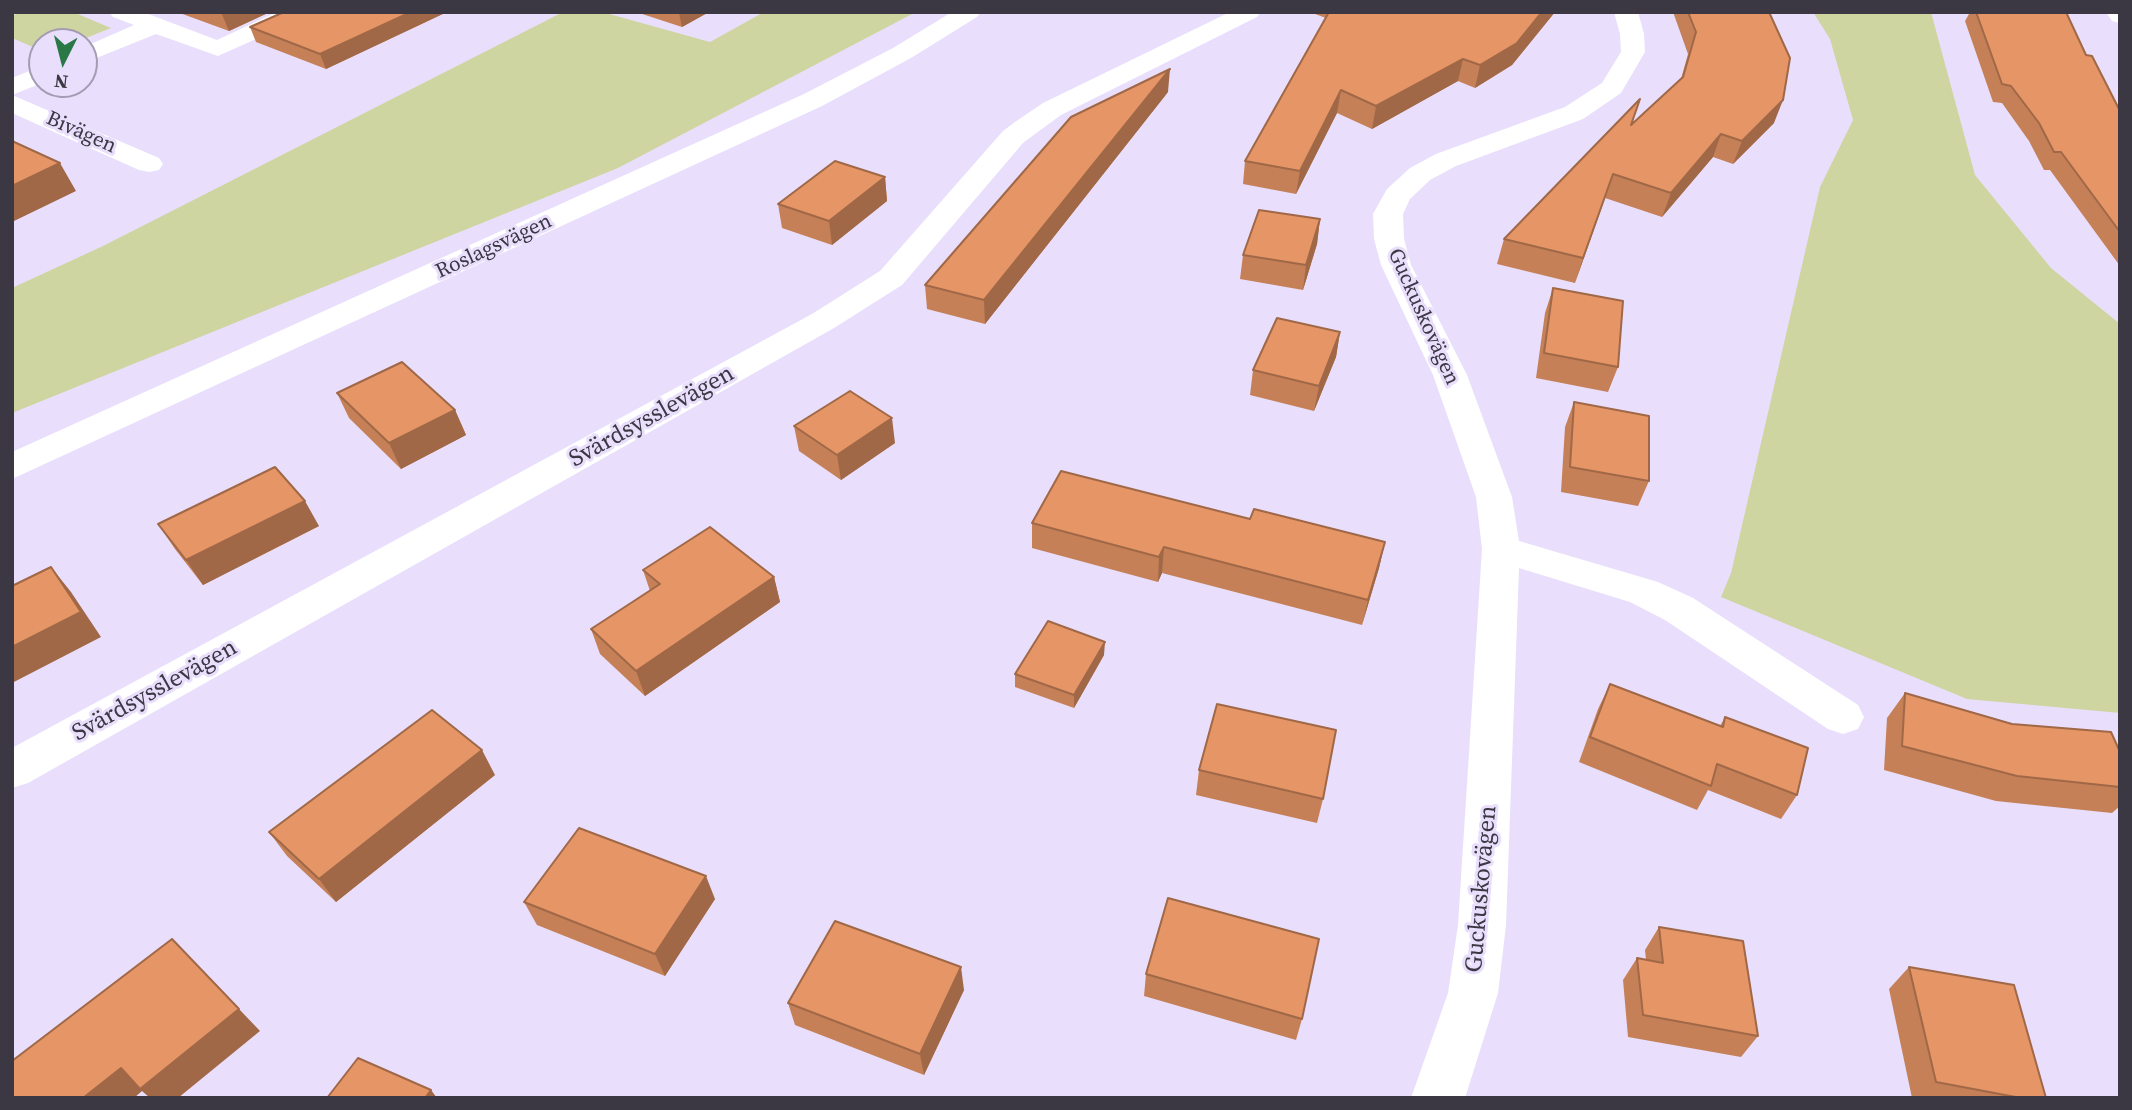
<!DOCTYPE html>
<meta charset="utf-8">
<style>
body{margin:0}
#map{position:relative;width:2132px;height:1110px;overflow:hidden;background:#e9dffc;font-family:"Source Serif 4",serif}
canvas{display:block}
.frame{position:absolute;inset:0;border:14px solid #3b3743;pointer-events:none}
.north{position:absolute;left:28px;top:28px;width:70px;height:70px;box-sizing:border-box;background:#e9dffc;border:2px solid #a39cb2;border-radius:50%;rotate:186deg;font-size:19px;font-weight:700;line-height:28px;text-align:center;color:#3b3743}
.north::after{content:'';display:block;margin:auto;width:24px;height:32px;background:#2b7847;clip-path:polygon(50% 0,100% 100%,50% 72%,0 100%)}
</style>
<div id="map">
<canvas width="2132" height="1110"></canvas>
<div class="frame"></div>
<div class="north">N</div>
</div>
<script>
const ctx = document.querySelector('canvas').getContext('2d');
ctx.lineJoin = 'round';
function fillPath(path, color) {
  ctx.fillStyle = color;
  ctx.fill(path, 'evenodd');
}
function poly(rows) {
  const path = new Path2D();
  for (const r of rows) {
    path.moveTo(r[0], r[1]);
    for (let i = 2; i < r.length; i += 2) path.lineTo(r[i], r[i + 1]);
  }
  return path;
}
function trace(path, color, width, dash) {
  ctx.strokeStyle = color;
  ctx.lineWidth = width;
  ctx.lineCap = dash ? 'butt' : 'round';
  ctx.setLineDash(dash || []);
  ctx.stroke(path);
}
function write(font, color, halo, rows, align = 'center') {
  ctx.font = font + ' "Source Serif 4",serif';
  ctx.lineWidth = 6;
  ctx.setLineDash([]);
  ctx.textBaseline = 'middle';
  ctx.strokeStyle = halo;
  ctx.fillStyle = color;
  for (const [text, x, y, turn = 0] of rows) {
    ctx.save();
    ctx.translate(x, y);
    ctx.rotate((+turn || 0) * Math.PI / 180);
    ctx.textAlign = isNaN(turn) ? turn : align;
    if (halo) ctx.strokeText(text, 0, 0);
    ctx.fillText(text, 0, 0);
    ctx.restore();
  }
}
const green = poly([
 [21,12,73,12,111,28,76,42,42,42,42,51,12,38,12,16],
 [563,12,602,12,710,42,764,12,916,12,618,168,12,413,12,288,103,246],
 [1813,12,1931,12,1975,175,2051,268,2120,324,2120,713,1967,699,1721,597,1731,573,1820,187,1853,120,1830,39]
]);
const minor = poly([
 [109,12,143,12,217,40,277,12,309,12,305,17,218,56,156,34,84,63,84,47,134,25,113,17,109,12],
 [1230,12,1261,12,1257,17,1061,115,1035,134,1023,143,902,285,834,328,28,783,12,788,12,748,812,314,880,271,1003,131,1015,122,1043,103,1230,12],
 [1614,12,1638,12,1644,34,1645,52,1621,93,1583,119,1456,166,1430,180,1410,199,1403,214,1404,239,1411,265,1467,375,1512,497,1519,541,1658,582,1693,598,1858,705,1864,717,1858,729,1843,734,1828,729,1665,620,1630,602,1519,568,1506,925,1498,993,1465,1098,1411,1098,1448,993,1458,925,1482,549,1476,497,1433,375,1381,265,1374,239,1373,214,1387,189,1410,168,1436,154,1565,107,1602,83,1621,52,1620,34,1614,12],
 [2106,12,2120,12,2120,23,2112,21,2106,12],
 [42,66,42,83,12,95,12,78,42,66],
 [12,95,159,158,163,164,159,170,149,172,139,170,12,113,12,95]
]);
const secondary = poly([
 [952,12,981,12,977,17,911,58,822,106,12,479,12,452,804,94,893,48,952,12]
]);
const wall = poly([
 [177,12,270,12,229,31],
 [284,12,447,12,326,69,256,42,250,27],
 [636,12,709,12,682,27],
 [1316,12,1555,12,1512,65,1475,88,1458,81,1372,129,1337,113,1296,194,1243,184,1245,161,1326,18,1315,14],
 [1673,12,1769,12,1774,123,1733,164,1713,157,1662,217,1605,198,1575,283,1497,264,1504,239,1681,79,1688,54],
 [1968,12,2066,12,2086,55,2120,111,2120,266,2050,170,2044,170,2029,141,2002,103,1993,102,1965,21,1969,14],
 [1168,92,985,324,927,309,925,285],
 [885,177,887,201,832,245,782,228,778,204],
 [1320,219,1317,244,1303,290,1240,279,1243,255],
 [1553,288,1618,367,1608,392,1536,378,1545,313],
 [1340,332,1336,357,1314,411,1250,395,1253,370],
 [337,393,455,410,466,435,401,469,349,418],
 [1574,402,1649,481,1638,506,1561,492,1565,427],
 [794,426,895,443,841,480,799,451],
 [1032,523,1385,542,1379,568,1362,625,1162,573,1158,582,1032,548],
 [158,524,319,526,203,585,175,549],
 [643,570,774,577,780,602,645,696,600,654,591,629,650,591],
 [1104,655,1074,708,1015,687,1015,674],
 [1610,684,1720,726,1725,717,1797,795,1781,819,1708,790,1697,810,1579,762,1598,709],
 [1905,693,2012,724,2120,787,2120,806,2112,813,1996,801,1884,770,1887,718],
 [1199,770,1323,799,1317,823,1196,795],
 [495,775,336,902,287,856,269,832],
 [715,899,665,976,537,925,524,902],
 [1659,927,1758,1036,1741,1057,1628,1037,1623,980,1637,958,1646,960,1645,950],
 [1909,967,2046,1098,1912,1098,1889,989],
 [1146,974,1302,1019,1296,1040,1144,996],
 [964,990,924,1075,795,1025,788,1003]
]);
const shadedWall = poly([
 [221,12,270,12,229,31],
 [411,12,447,12,326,69,320,54],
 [709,12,682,27,679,13],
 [1542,12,1555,12,1512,65,1475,88,1480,65],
 [1463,59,1458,81,1372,129,1376,106],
 [1170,69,1168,92,985,324,984,300],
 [1341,90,1337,113,1296,194,1300,171],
 [1783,100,1774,123,1733,164,1742,141],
 [1721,134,1713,157,1662,217,1671,193],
 [60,163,76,191,12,222,12,186],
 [1613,174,1605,198,1575,283,1583,258],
 [885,177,887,201,832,245,829,221],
 [1320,219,1317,244,1303,290,1306,265],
 [1340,332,1336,357,1314,411,1319,386],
 [455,410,466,435,401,469,389,443],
 [892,418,895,443,841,480,837,455],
 [305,501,319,526,203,585,186,560],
 [1385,542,1379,568,1362,625,1368,600],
 [1164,547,1162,573,1158,582,1159,557],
 [51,567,71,592,101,637,12,683,12,647],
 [774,577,780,602,645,696,636,671],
 [1105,642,1104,655,1074,708,1074,695],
 [482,750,495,775,336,902,319,879],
 [706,876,715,899,665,976,655,954],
 [961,967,964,990,924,1075,920,1054],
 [239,1009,260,1031,178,1098,150,1098,142,1091,134,1098,83,1098,121,1068],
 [431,1090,437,1098,425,1098]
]);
const building = poly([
 [284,12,411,12,320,54,250,27,284,12],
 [1329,12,1542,12,1517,43,1480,65,1463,59,1376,106,1341,90,1300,171,1245,161,1329,12],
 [1688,12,1769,12,1790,58,1783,100,1742,141,1721,134,1671,193,1613,174,1583,258,1504,239,1640,99,1631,125,1683,77,1696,32,1688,12],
 [1976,12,2066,12,2086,55,2092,56,2120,111,2120,232,2061,152,2054,152,2039,123,2011,86,2002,84,1976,12],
 [1170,69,984,300,925,285,1071,117,1170,69],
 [12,141,60,163,12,186,12,141],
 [835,161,885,177,829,221,778,204,835,161],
 [1259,210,1320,219,1306,265,1243,255,1259,210],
 [1553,288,1623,301,1618,367,1544,353,1553,288],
 [1277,318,1340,332,1319,386,1253,370,1277,318],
 [402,362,455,410,389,443,337,393,402,362],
 [850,391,892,418,837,455,794,426,850,391],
 [1574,402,1649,416,1649,481,1570,467,1574,402],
 [275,467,305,501,186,560,158,524,275,467],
 [1061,471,1250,519,1254,509,1385,542,1368,600,1164,547,1159,557,1032,523,1061,471],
 [710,527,774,577,636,671,591,629,660,584,643,570,710,527],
 [51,567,81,612,12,647,12,586,51,567],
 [1048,621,1105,642,1074,695,1015,674,1048,621],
 [1610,684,1723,727,1725,717,1808,748,1797,795,1717,764,1711,786,1590,737,1610,684],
 [1905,693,2012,724,2111,732,2120,752,2120,787,2017,776,1902,746,1905,693],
 [1217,704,1336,730,1323,799,1199,770,1217,704],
 [432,710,482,750,319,879,269,832,432,710],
 [579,828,706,876,655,954,524,902,579,828],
 [1168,898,1319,939,1302,1019,1146,974,1168,898],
 [835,921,961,967,920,1054,788,1003,835,921],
 [1659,927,1743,941,1758,1036,1643,1015,1637,958,1663,963,1659,927],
 [172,939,239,1009,140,1089,121,1068,83,1098,12,1098,12,1061,172,939],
 [1909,967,2014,985,2046,1098,2021,1098,1936,1082,1909,967],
 [358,1058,431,1090,425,1098,327,1098,358,1058]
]);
const farStreetnames = [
 ["Bivägen",81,133,24],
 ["Roslagsvägen",494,247,-25],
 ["Guckuskovägen",1423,317,66]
];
const streetNames = [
 ["Svärdsysslevägen",652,417,-29],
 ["Svärdsysslevägen",155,691,-29],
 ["Guckuskovägen",1482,889,-85]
];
fillPath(green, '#cfd5a0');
fillPath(minor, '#fff');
fillPath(secondary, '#fff');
fillPath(wall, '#c58058');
fillPath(shadedWall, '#a06847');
fillPath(building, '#e59566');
trace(building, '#a06847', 2);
write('21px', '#3b3743', '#e9dffc', farStreetnames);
write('24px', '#3b3743', '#e9dffc', streetNames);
</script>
